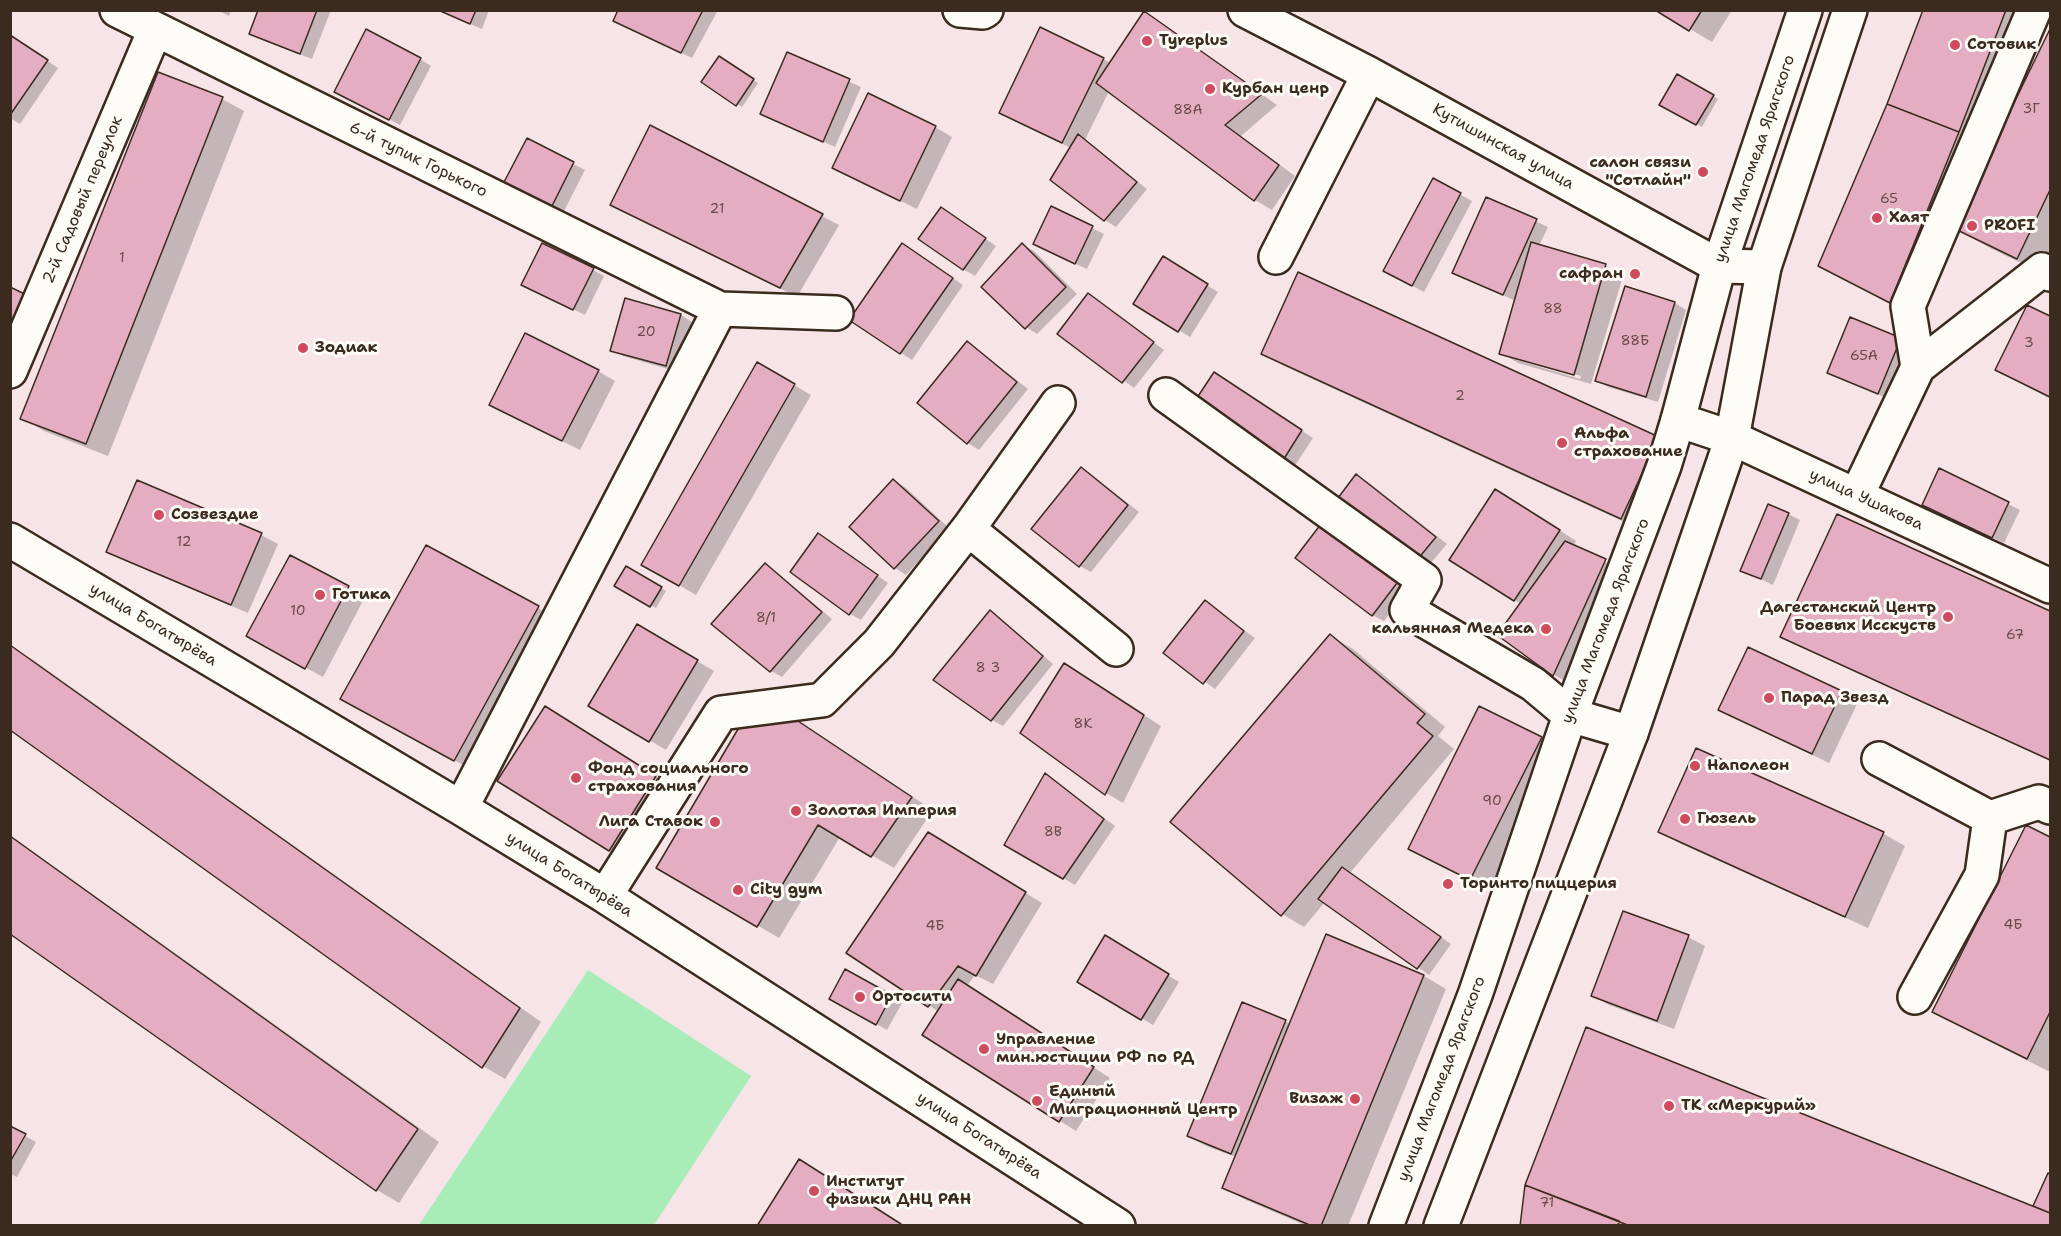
<!DOCTYPE html>
<meta charset="utf-8">
<style>
body{margin:0}
#map{position:relative;width:2061px;height:1236px;overflow:hidden;background:#f6e4e7;font-family:"Shantell Sans",sans-serif}
canvas{display:block}
.frame{position:absolute;inset:0;border:12px solid #3b2a1e;pointer-events:none}
</style>
<div id="map">
<canvas width="2061" height="1236"></canvas>
<div class="frame"></div>
</div>
<script>
const ctx = document.querySelector('canvas').getContext('2d');
ctx.lineJoin = 'round';
function fillPath(path, color) {
  ctx.fillStyle = color;
  ctx.fill(path, 'evenodd');
}
function poly(rows) {
  const path = new Path2D();
  for (const r of rows) {
    path.moveTo(r[0], r[1]);
    for (let i = 2; i < r.length; i += 2) path.lineTo(r[i], r[i + 1]);
  }
  return path;
}
function trace(path, color, width, dash) {
  ctx.strokeStyle = color;
  ctx.lineWidth = width;
  ctx.lineCap = dash ? 'butt' : 'round';
  ctx.setLineDash(dash || []);
  ctx.stroke(path);
}
function write(font, color, halo, rows, align = 'center') {
  ctx.font = font + ' "Shantell Sans",sans-serif';
  ctx.lineWidth = 6;
  ctx.setLineDash([]);
  ctx.textBaseline = 'middle';
  ctx.strokeStyle = halo;
  ctx.fillStyle = color;
  for (const [text, x, y, turn = 0] of rows) {
    ctx.save();
    ctx.translate(x, y);
    ctx.rotate((+turn || 0) * Math.PI / 180);
    ctx.textAlign = isNaN(turn) ? turn : align;
    if (halo) ctx.strokeText(text, 0, 0);
    ctx.fillText(text, 0, 0);
    ctx.restore();
  }
}
const green = poly([
 [588,970,751,1076,654,1225,419,1225]
]);
const shadow = poly([
 [217,10,231,10,229,16],
 [260,10,331,10,312,59,262,40,251,33],
 [437,10,489,10,482,29],
 [620,10,718,10,692,58,615,21],
 [1658,10,1732,10,1712,42],
 [1925,10,2033,10,1907,311,1837,276,1888,104],
 [1144,13,1161,23,1277,105,1241,136,1295,176,1272,210,1255,200,1109,91,1085,140,1147,189,1116,227,1105,220,1071,148,1017,122,1103,59,1111,63],
 [2050,32,2050,277,1992,249,1955,228],
 [10,36,58,68,20,124,10,118],
 [788,54,861,87,835,147,762,114],
 [420,59,431,66,400,125,347,97],
 [725,61,758,83,742,107,737,104],
 [1677,76,1718,99,1702,127,1661,104],
 [222,99,244,111,108,456,44,431,22,418],
 [651,127,839,225,797,297,629,214],
 [935,127,952,137,917,209,834,168],
 [527,140,585,170,563,213,516,189],
 [1433,180,1472,201,1424,292,1396,277],
 [1487,199,1548,227,1539,246,1606,266,1623,276,1591,384,1518,363,1501,353,1516,301,1454,273],
 [1517,357,1581,376,1580,379,1517,360],
 [1051,208,1104,234,1087,269,1046,250],
 [942,209,996,246,975,276,963,269],
 [1022,245,1034,251,1077,294,1037,334,1026,327],
 [914,251,963,285,912,360,901,353],
 [1174,265,1218,292,1190,337,1135,303],
 [593,270,604,276,585,315,534,290],
 [1626,288,1675,303,1686,310,1658,402,1608,387,1597,380],
 [1089,295,1164,350,1134,388,1059,334],
 [626,300,681,315,692,322,678,372,623,356,612,350],
 [2027,307,2050,318,2050,399,1997,370],
 [1900,340,1912,346,1889,399,1829,373],
 [967,343,978,350,1028,389,979,450,968,443,919,403],
 [1262,353,1658,439,1644,531,1284,366],
 [758,364,811,395,696,595,643,564],
 [598,371,615,381,580,450,508,414],
 [1225,381,1313,438,1294,467,1283,461],
 [1081,469,1092,475,1139,512,1091,572,1080,566],
 [1940,470,2020,510,2004,543,1935,511],
 [1357,476,1368,482,1447,544,1429,565,1418,559],
 [893,481,905,487,949,528,906,575,895,568,851,527],
 [1513,500,1576,541,1573,547,1622,570,1571,684,1554,675,1499,634,1521,604,1451,559],
 [1788,514,1800,520,1773,585,1742,570],
 [1838,516,2050,612,2050,760,1782,637],
 [1333,533,1408,590,1384,621,1372,615],
 [261,535,278,544,248,613,125,561,108,551],
 [819,535,888,583,861,620,850,614],
 [426,547,560,620,476,772,364,711],
 [291,557,365,597,323,677,265,646],
 [765,565,776,572,832,619,782,677,771,671],
 [627,568,666,591,656,608,616,585],
 [1205,602,1255,638,1215,689,1165,652],
 [990,612,1001,619,1053,664,1003,726,992,720],
 [638,626,714,671,666,750,590,705],
 [1331,636,1353,649,1445,727,1438,736,1454,749,1350,873,1451,944,1429,975,1325,902,1304,927,1282,914],
 [10,647,32,659,541,1022,505,1079,483,1066],
 [1748,649,1858,702,1829,763,1720,710],
 [1081,675,1161,726,1123,803,1106,793,1022,732],
 [788,716,933,810,894,868,840,837,779,938,658,867],
 [562,717,672,787,626,860,609,850],
 [1541,738,1563,751,1493,891,1410,849],
 [1697,750,1884,834,1905,846,1868,928,1681,844,1660,832],
 [1046,775,1115,826,1075,885,1006,844],
 [2026,827,2050,839,2050,1072,1971,1032,1934,1011],
 [10,835,439,1142,399,1203,377,1190,10,932],
 [945,844,1042,903,993,984,975,975,967,986,1110,1078,1076,1131,1060,1121,939,1012,848,953],
 [1327,936,1424,976,1446,989,1348,1226,1307,1226,1246,1200,1224,1188,1236,1157,1206,1146,1189,1136,1285,1021,1290,1024],
 [1105,937,1179,982,1153,1025,1079,981],
 [1688,937,1705,946,1674,1029,1609,1005,1593,996],
 [846,971,902,1003,887,1030,831,998],
 [10,1128,36,1142,17,1177,10,1174],
 [2048,1175,2050,1176,2050,1226,1521,1226,1526,1185,2034,1208]
]);
const building = poly([
 [258,10,317,10,300,54,249,34,258,10],
 [438,10,476,10,470,24,438,10],
 [618,10,703,10,681,53,613,21,618,10],
 [1655,10,1702,10,1689,31,1655,10],
 [1923,10,2006,10,1959,132,1887,104,1923,10],
 [1144,11,1262,94,1225,125,1279,165,1254,201,1096,83,1144,11],
 [1040,27,1104,58,1062,143,999,113,1040,27],
 [366,29,421,58,389,120,334,92,366,29],
 [2050,29,2050,190,2017,259,1953,228,2050,29],
 [10,35,48,60,10,115,10,35],
 [787,52,850,79,823,142,760,114,787,52],
 [719,56,754,79,736,106,701,82,719,56],
 [158,72,223,97,86,444,20,419,158,72],
 [1677,74,1714,95,1696,125,1659,105,1677,74],
 [868,93,936,126,900,201,832,168,868,93],
 [1887,104,1959,132,1890,303,1818,266,1887,104],
 [650,125,823,214,780,288,610,205,650,125],
 [1078,134,1137,182,1104,221,1050,180,1078,134],
 [527,138,574,162,551,208,503,184,527,138],
 [1433,178,1461,193,1412,286,1383,271,1433,178],
 [1486,197,1537,219,1503,295,1452,273,1486,197],
 [1051,206,1093,226,1075,264,1033,244,1051,206],
 [941,207,986,238,963,270,918,239,941,207],
 [1531,242,1606,264,1574,375,1499,354,1531,242],
 [542,243,594,268,573,310,521,285,542,243],
 [902,243,953,278,900,354,849,320,902,243],
 [1022,243,1066,287,1025,329,981,287,1022,243],
 [1163,256,1208,284,1178,332,1133,304,1163,256],
 [1298,272,1659,437,1621,519,1261,354,1298,272],
 [1625,286,1675,302,1646,397,1595,381,1625,286],
 [10,287,31,297,10,336,10,287],
 [1088,293,1154,342,1122,383,1057,334,1088,293],
 [625,298,681,314,666,366,610,351,625,298],
 [2027,305,2050,316,2050,397,1995,370,2027,305],
 [1850,317,1901,338,1878,394,1827,373,1850,317],
 [525,333,599,370,562,441,489,405,525,333],
 [967,341,1017,382,967,444,917,403,967,341],
 [757,362,795,384,679,586,641,565,757,362],
 [1214,372,1302,430,1282,462,1193,404,1214,372],
 [1081,467,1128,505,1079,567,1031,529,1081,467],
 [1939,468,2009,502,1992,538,1922,505,1939,468],
 [1356,474,1436,537,1417,560,1338,498,1356,474],
 [893,479,939,521,894,569,849,527,893,479],
 [137,480,262,533,231,605,106,552,137,480],
 [1495,489,1560,530,1514,601,1449,560,1495,489],
 [1768,504,1789,513,1761,579,1740,571,1768,504],
 [1837,514,2050,611,2050,760,1780,637,1837,514],
 [1321,524,1397,583,1372,616,1295,558,1321,524],
 [818,533,878,575,849,615,790,572,818,533],
 [1565,541,1606,559,1553,676,1497,635,1565,541],
 [426,545,539,606,454,761,340,699,426,545],
 [290,555,349,586,305,669,246,636,290,555],
 [765,563,822,612,770,672,711,624,765,563],
 [626,566,662,587,650,607,614,586,626,566],
 [1205,600,1244,631,1203,684,1163,653,1205,600],
 [990,610,1043,656,991,721,933,680,990,610],
 [637,624,698,660,649,742,588,706,637,624],
 [1330,634,1425,714,1417,723,1433,736,1281,916,1170,822,1330,634],
 [10,645,520,1008,482,1068,10,730,10,645],
 [1748,647,1842,691,1812,754,1718,710,1748,647],
 [1064,663,1144,715,1105,795,1020,733,1064,663],
 [545,706,656,776,609,851,497,781,545,706],
 [1479,706,1542,737,1470,880,1408,849,1479,706],
 [789,715,912,797,871,857,818,825,757,927,656,868,741,724,789,715],
 [1696,748,1884,832,1845,917,1658,832,1696,748],
 [1045,773,1104,819,1063,879,1004,845,1045,773],
 [2026,825,2050,837,2050,1012,2027,1059,1932,1012,2026,825],
 [928,832,1026,892,976,976,958,966,928,1007,846,953,928,832],
 [10,836,418,1129,376,1191,10,934,10,836],
 [1342,867,1441,937,1417,969,1318,899,1342,867],
 [1623,911,1689,935,1657,1021,1591,996,1623,911],
 [1326,934,1424,975,1321,1226,1312,1226,1222,1188,1326,934],
 [1105,935,1169,974,1141,1020,1077,982,1105,935],
 [845,969,892,995,876,1025,829,999,845,969],
 [958,979,1094,1067,1059,1122,922,1035,958,979],
 [1242,1002,1286,1020,1231,1154,1187,1136,1242,1002],
 [1586,1027,2050,1213,2050,1226,1630,1226,1525,1185,1586,1027],
 [10,1126,26,1134,10,1162,10,1126],
 [799,1159,901,1224,900,1226,757,1226,799,1159],
 [2048,1173,2050,1174,2050,1213,2033,1206,2048,1173],
 [1525,1185,1619,1221,1618,1226,1520,1226,1525,1185]
]);
const minor = poly([
 [117,10,720,309,836,313],
 [960,10,983,12,986,10],
 [1245,10,1369,74,1719,266,1764,267],
 [1276,257,1369,74],
 [1918,367,2042,270,2050,274],
 [10,371,155,30],
 [1166,395,1424,580,1407,610,1533,684,1570,715,1631,733],
 [1678,420,1732,438,2050,586],
 [1857,495,1918,367,1908,306,2034,10],
 [968,529,1116,649],
 [10,540,461,808,605,896,1118,1226],
 [1879,759,1990,818,2039,802,2050,807],
 [461,808,720,309],
 [605,896,721,713,822,700,879,643,968,529,1058,403],
 [1915,997,1982,875,1990,818]
]);
const major = poly([
 [1386,1226,1475,995,1570,715,1664,466,1678,420,1719,266,1805,10],
 [1441,1226,1631,733,1732,438,1764,267,1850,10]
]);
const markers = [
 [1147,41,6,"#d1495b"],
 [1955,45,6,"#d1495b"],
 [1210,89,6,"#d1495b"],
 [1703,172,6,"#d1495b"],
 [1877,218,6,"#d1495b"],
 [1972,226,6,"#d1495b"],
 [1635,274,6,"#d1495b"],
 [303,348,6,"#d1495b"],
 [1562,443,6,"#d1495b"],
 [159,515,6,"#d1495b"],
 [320,595,6,"#d1495b"],
 [1948,617,6,"#d1495b"],
 [1546,629,6,"#d1495b"],
 [1769,698,6,"#d1495b"],
 [1695,766,6,"#d1495b"],
 [576,778,6,"#d1495b"],
 [796,811,6,"#d1495b"],
 [1685,819,6,"#d1495b"],
 [715,822,6,"#d1495b"],
 [1448,884,6,"#d1495b"],
 [738,890,6,"#d1495b"],
 [860,997,6,"#d1495b"],
 [984,1049,6,"#d1495b"],
 [1355,1099,6,"#d1495b"],
 [1037,1101,6,"#d1495b"],
 [1669,1106,6,"#d1495b"],
 [814,1191,6,"#d1495b"]
];
const numberNames = [
 ["3Г",2031,109],
 ["88А",1188,110],
 ["65",1889,199],
 ["21",717,209],
 ["1",122,258],
 ["88",1553,309],
 ["20",646,332],
 ["88Б",1635,341],
 ["3",2029,343],
 ["65А",1864,356],
 ["2",1460,396],
 ["12",184,542],
 ["10",298,611],
 ["8/1",766,618],
 ["67",2015,635],
 ["8 3",988,668],
 ["8К",1083,724],
 ["90",1492,801],
 ["8В",1053,832],
 ["4Б",2013,925],
 ["4Б",935,926],
 ["71",1547,1203]
];
const poiNames = [
 ["Tyreplus",1159,41],
 ["Сотовик",1967,45],
 ["Курбан ценр",1222,89],
 ["салон связи",1691,163,"right"],
 ["\"Сотлайн\"",1691,181,"right"],
 ["Хаят",1889,218],
 ["PROFI",1984,226],
 ["сафран",1623,274,"right"],
 ["Зодиак",315,348],
 ["Альфа",1574,434],
 ["страхование",1574,452],
 ["Созвездие",171,515],
 ["Готика",332,595],
 ["Дагестанский Центр",1936,608,"right"],
 ["Боевых Исскуств",1936,626,"right"],
 ["кальянная Медека",1534,629,"right"],
 ["Парад Звезд",1781,698],
 ["Наполеон",1707,766],
 ["Фонд социального",588,769],
 ["страхования",588,787],
 ["Золотая Империя",808,811],
 ["Гюзель",1697,819],
 ["Лига Ставок",703,822,"right"],
 ["Торинто пиццерия",1460,884],
 ["City gym",750,890],
 ["Ортосити",872,997],
 ["Управление",996,1040],
 ["мин.юстиции РФ по РД",996,1058],
 ["Единый",1049,1092],
 ["Миграционный Центр",1049,1110],
 ["Визаж",1343,1099,"right"],
 ["ТК «Меркурий»",1681,1106],
 ["Институт",826,1182],
 ["физики ДНЦ РАН",826,1200]
];
const streetNames = [
 ["Кутишинская улица",1503,147,29],
 ["улица Магомеда Ярагского",1755,159,-71],
 ["6-й тупик Горького",418,160,26],
 ["2-й Садовый переулок",83,200,-67],
 ["улица Ушакова",1866,500,25],
 ["улица Магомеда Ярагского",1606,621,-69],
 ["улица Богатырёва",153,625,31],
 ["улица Богатырёва",569,875,32],
 ["улица Магомеда Ярагского",1442,1079,-69],
 ["улица Богатырёва",979,1136,33]
];
fillPath(green, '#a8edb8');
fillPath(shadow, '#0003');
fillPath(building, '#e5adc1');
trace(building, '#3b2a1e', 1.5);
trace(minor, '#3b2a1e', 38);
trace(major, '#3b2a1e', 38);
trace(minor, '#fdfcf7', 33);
trace(major, '#fdfcf7', 33);
for (const [x, y, r, color] of markers) {
  const dot = new Path2D();
  dot.arc(x, y, r, 0, 2 * Math.PI);
  ctx.fillStyle = color;
  ctx.fill(dot);
  trace(dot, '#fdfcf7', 2);
}
write('14px', '#664b47', null, numberNames);
write('bold 16px', '#3b2a1e', '#fdfcf7', poiNames, 'left');
write('16px', '#3b2a1e', '#fdfcf7', streetNames);
</script>
